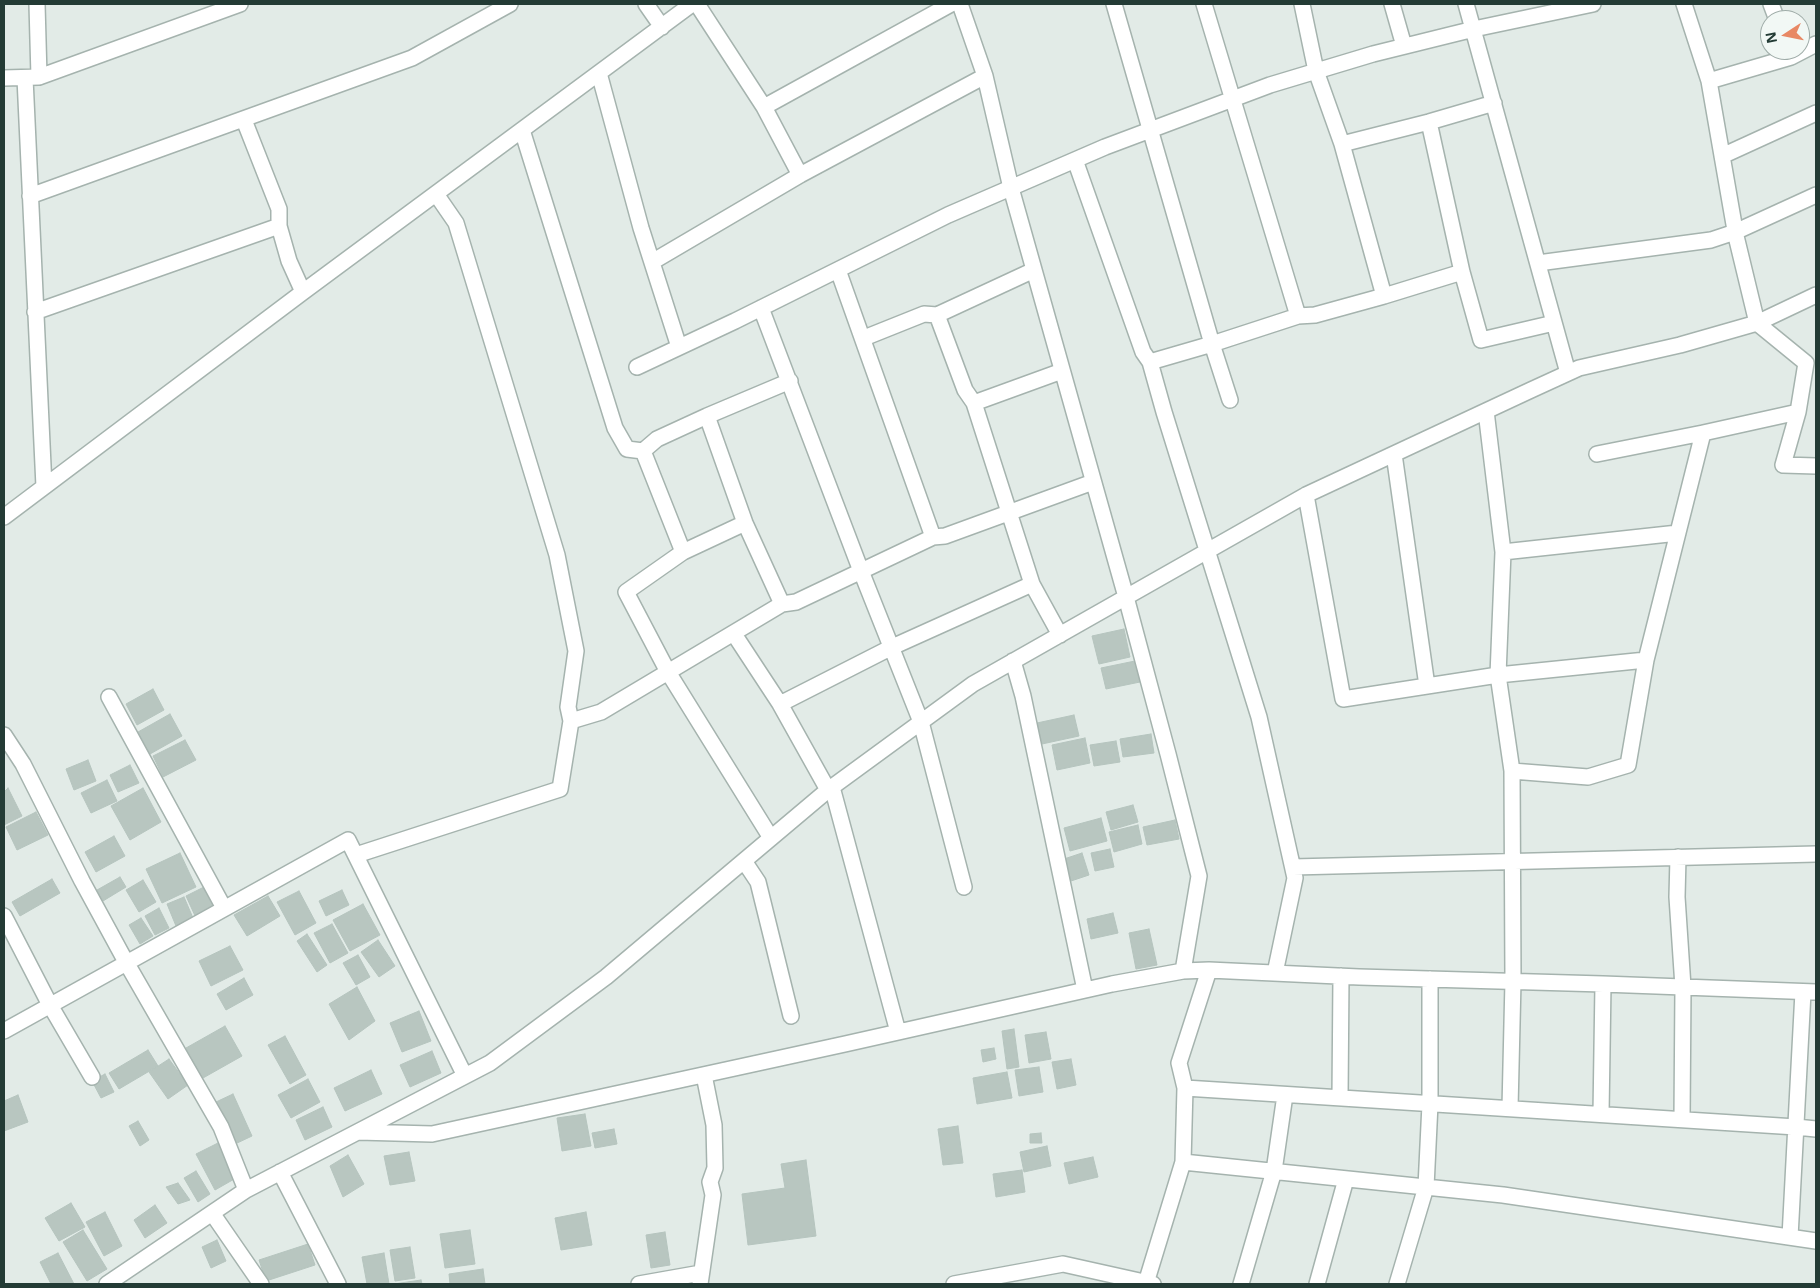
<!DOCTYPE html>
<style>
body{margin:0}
#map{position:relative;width:1820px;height:1288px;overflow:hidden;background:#e2ebe7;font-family:"Open Sans",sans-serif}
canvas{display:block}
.frame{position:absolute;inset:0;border:5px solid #233b35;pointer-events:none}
.north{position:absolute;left:1760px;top:10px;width:50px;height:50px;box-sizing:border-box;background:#f2f8f5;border:1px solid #9faca8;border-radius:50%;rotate:259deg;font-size:14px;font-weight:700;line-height:20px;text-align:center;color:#233b35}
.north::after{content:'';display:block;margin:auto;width:18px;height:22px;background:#e88864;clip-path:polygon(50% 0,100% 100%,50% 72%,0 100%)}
</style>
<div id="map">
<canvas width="1820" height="1288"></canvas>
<div class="frame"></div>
<div class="north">N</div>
</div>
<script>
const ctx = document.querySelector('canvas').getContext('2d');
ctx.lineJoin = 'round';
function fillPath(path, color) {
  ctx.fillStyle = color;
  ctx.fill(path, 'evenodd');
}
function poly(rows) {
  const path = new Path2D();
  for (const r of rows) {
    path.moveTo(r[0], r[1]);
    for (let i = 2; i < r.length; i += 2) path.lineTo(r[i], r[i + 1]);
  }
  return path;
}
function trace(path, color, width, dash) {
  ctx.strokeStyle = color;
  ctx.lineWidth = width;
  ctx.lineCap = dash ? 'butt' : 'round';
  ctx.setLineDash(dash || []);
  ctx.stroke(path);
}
const building = poly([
 [1124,629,1130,657,1099,664,1092,636,1124,629],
 [1135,661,1140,682,1106,689,1101,668,1135,661],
 [153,689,164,710,137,725,126,704,153,689],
 [170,714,182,736,150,754,138,732,170,714],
 [1074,715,1079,736,1042,744,1037,723,1074,715],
 [1151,734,1154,753,1123,757,1120,739,1151,734],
 [1085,738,1090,763,1057,770,1052,745,1085,738],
 [185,740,196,760,163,777,153,756,185,740],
 [1116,741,1120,762,1094,766,1090,745,1116,741],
 [88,760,96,781,74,790,66,769,88,760],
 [130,765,139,783,118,792,110,775,130,765],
 [107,780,117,801,91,813,81,793,107,780],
 [8,788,22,816,4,825,4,792,8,788],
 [143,788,161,822,130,840,111,806,143,788],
 [1133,805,1138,822,1111,830,1106,812,1133,805],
 [36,812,48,835,17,850,6,827,36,812],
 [1101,818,1107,841,1070,851,1064,828,1101,818],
 [1175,820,1179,839,1147,845,1143,827,1175,820],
 [1138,825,1142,844,1114,852,1109,832,1138,825],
 [114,836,125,856,96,872,85,852,114,836],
 [1110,849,1114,867,1095,871,1091,853,1110,849],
 [180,853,196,887,162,903,146,869,180,853],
 [1082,853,1089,875,1071,881,1064,859,1082,853],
 [120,877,126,887,103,901,97,890,120,877],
 [52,879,60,893,20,916,12,902,52,879],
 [143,880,156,902,139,912,126,890,143,880],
 [204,887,215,909,196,918,186,896,204,887],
 [342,890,349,905,326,916,319,901,342,890],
 [299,891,316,923,295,935,277,902,299,891],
 [268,896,280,916,247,936,234,915,268,896],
 [184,897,193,918,176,926,167,904,184,897],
 [363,904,380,935,350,951,333,920,363,904],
 [159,908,169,928,155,935,145,916,159,908],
 [1113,913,1118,933,1091,939,1087,919,1113,913],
 [141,918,153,936,140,944,129,925,141,918],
 [332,924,348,953,330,963,314,933,332,924],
 [1149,929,1157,965,1136,969,1129,933,1149,929],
 [307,934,327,965,317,972,297,941,307,934],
 [378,940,395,966,379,977,361,952,378,940],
 [230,946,243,970,211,986,199,961,230,946],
 [358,955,370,977,356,985,343,963,358,955],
 [244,978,253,995,226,1010,217,994,244,978],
 [357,987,375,1021,349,1040,329,1004,357,987],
 [419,1011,431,1041,402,1052,390,1023,419,1011],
 [225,1026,242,1056,203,1078,186,1048,225,1026],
 [1014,1029,1019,1067,1007,1069,1002,1031,1014,1029],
 [1046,1032,1051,1059,1029,1063,1025,1035,1046,1032],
 [285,1036,306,1075,290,1084,268,1045,285,1036],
 [994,1048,996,1059,983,1062,981,1050,994,1048],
 [148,1050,158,1066,119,1089,109,1073,148,1050],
 [432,1051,441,1073,410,1087,400,1065,432,1051],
 [169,1059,188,1085,168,1099,149,1072,169,1059],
 [1071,1059,1076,1085,1057,1089,1052,1062,1071,1059],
 [1039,1067,1043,1092,1019,1096,1015,1070,1039,1067],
 [371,1070,382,1094,345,1111,334,1088,371,1070],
 [1007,1072,1012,1098,977,1104,973,1078,1007,1072],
 [105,1074,114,1092,101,1098,92,1081,105,1074],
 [308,1079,320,1102,291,1118,278,1095,308,1079],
 [233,1094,252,1136,235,1144,216,1102,233,1094],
 [18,1095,28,1122,4,1131,4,1101,18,1095],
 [323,1107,332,1127,305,1140,296,1120,323,1107],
 [585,1114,591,1146,562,1151,557,1118,585,1114],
 [138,1121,149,1140,140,1146,129,1126,138,1121],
 [958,1126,963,1163,943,1165,938,1129,958,1126],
 [614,1129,617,1144,595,1148,592,1133,614,1129],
 [1041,1133,1042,1143,1030,1143,1030,1134,1041,1133],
 [218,1143,236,1178,215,1190,196,1154,218,1143],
 [1047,1146,1051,1166,1024,1172,1020,1152,1047,1146],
 [409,1152,415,1181,390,1185,384,1156,409,1152],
 [348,1155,364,1184,343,1197,330,1166,348,1155],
 [1093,1157,1098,1177,1069,1184,1064,1163,1093,1157],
 [806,1160,816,1236,748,1245,742,1194,785,1188,781,1164,806,1160],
 [1022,1170,1025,1192,996,1197,993,1174,1022,1170],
 [196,1171,210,1194,198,1202,184,1178,196,1171],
 [178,1183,190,1200,178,1204,166,1187,178,1183],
 [71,1203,85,1227,59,1241,45,1218,71,1203],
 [155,1205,167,1223,145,1238,134,1220,155,1205],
 [105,1212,122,1246,104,1256,86,1222,105,1212],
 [586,1212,592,1245,561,1250,555,1218,586,1212],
 [83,1230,107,1269,87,1281,63,1242,83,1230],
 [470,1230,475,1264,445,1268,440,1234,470,1230],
 [665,1232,670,1265,651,1268,646,1235,665,1232],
 [217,1240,226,1261,211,1268,202,1247,217,1240],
 [308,1244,315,1265,266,1281,259,1260,308,1244],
 [410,1247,415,1278,395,1281,390,1250,410,1247],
 [58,1253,74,1284,51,1284,40,1262,58,1253],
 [384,1253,389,1284,367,1284,362,1257,384,1253],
 [483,1269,485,1284,450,1284,449,1274,483,1269],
 [421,1280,422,1284,394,1284,421,1280]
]);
const minor = poly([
 [37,4,39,77],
 [646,4,662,27],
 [697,4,764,107,800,175],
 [960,4,985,76,1011,188,1126,597,1168,754,1199,876,1183,971],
 [1114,4,1212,344,1230,400],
 [1204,4,1298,316],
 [1302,4,1316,71,1342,144,1384,296],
 [1392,4,1404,46],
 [1466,4,1568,373],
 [1684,4,1709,81,1736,236,1757,323,1806,363,1798,412],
 [1771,4,1777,20],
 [599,73,641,228,679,347],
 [4,78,39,77,240,4],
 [25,78,44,487],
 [1709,81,1791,57,1816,44],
 [764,107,951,4],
 [244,120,279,209,279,226,289,261,303,292],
 [1429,122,1462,272,1481,340,1554,323],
 [522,130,615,428,627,449,643,451,657,439,707,416,790,381],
 [1342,144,1429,122,1494,103],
 [1722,156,1816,113],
 [1075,160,1143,352,1150,362,1164,412,1259,717,1295,878,1275,973],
 [30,196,412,58,510,4],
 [652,262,800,175,985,76],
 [1538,263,1711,240,1735,232,1816,195],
 [838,270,933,537],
 [761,308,861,571,921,722,964,887],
 [35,312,279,226],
 [937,315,965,390,974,403,1032,584,1060,635],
 [864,338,924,314,937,315,1034,270],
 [1150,362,1212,344,1298,316,1315,315,1384,296,1462,272],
 [637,367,735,321,948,215,1105,147,1270,85,1373,54,1474,29,1593,4],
 [974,403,1062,371],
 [1486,411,1503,552,1498,675,1512,771,1513,981,1510,1108],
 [707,416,745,523,782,604],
 [643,451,683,552],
 [1394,454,1427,686],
 [1597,454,1703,433],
 [1306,495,1343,699,1498,675,1646,660,1703,433,1798,412,1783,465,1816,466],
 [4,517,303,292,692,4],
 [745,523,683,552,626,592,668,672,771,838],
 [1503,552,1678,533],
 [734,634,780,704,828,790],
 [1013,661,1023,696,1085,990],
 [109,697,224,908],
 [780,704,890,648,1032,584],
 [571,721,601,712,782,604,796,602,933,537,945,536,1093,482],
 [4,735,23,764,82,881,126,962,221,1127,246,1190],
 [1512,771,1588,777,1628,765,1646,660],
 [832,787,898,1032],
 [356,855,560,789,571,721,568,707,576,651,557,555,456,223,436,194],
 [1678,857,1677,897,1683,987,1682,1119],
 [744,861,758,882,791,1016],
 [1293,867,1816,854],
 [4,916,50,1005,92,1077],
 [4,1031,348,840,465,1076],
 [1185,1088,1179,1063,1209,970],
 [1340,1098,1341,976],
 [1601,1114,1603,984],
 [358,1132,432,1134,845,1044,1112,984,1183,971,1209,970,1359,977,1603,984,1816,992],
 [1183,1162,1185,1088,1796,1127,1816,1129],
 [280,1172,338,1284],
 [212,1213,261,1284],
 [1790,1237,1803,992],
 [1146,1283,1183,1162,1503,1195,1816,1241],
 [107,1284,246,1190,490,1063,606,977,828,790,973,684,1306,495,1531,390,1579,368,1680,345,1757,323,1816,295],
 [639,1284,701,1273],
 [700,1284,713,1195,710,1182,715,1168,714,1125,704,1075],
 [954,1284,1063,1264,1153,1284],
 [1241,1284,1274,1171,1285,1095],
 [1317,1284,1346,1179],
 [1397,1284,1426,1187,1430,1104,1430,979]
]);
fillPath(building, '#b8c6c0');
trace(building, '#b5c4be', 1);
trace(minor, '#a5b3ae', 18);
trace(minor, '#fff', 15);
</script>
